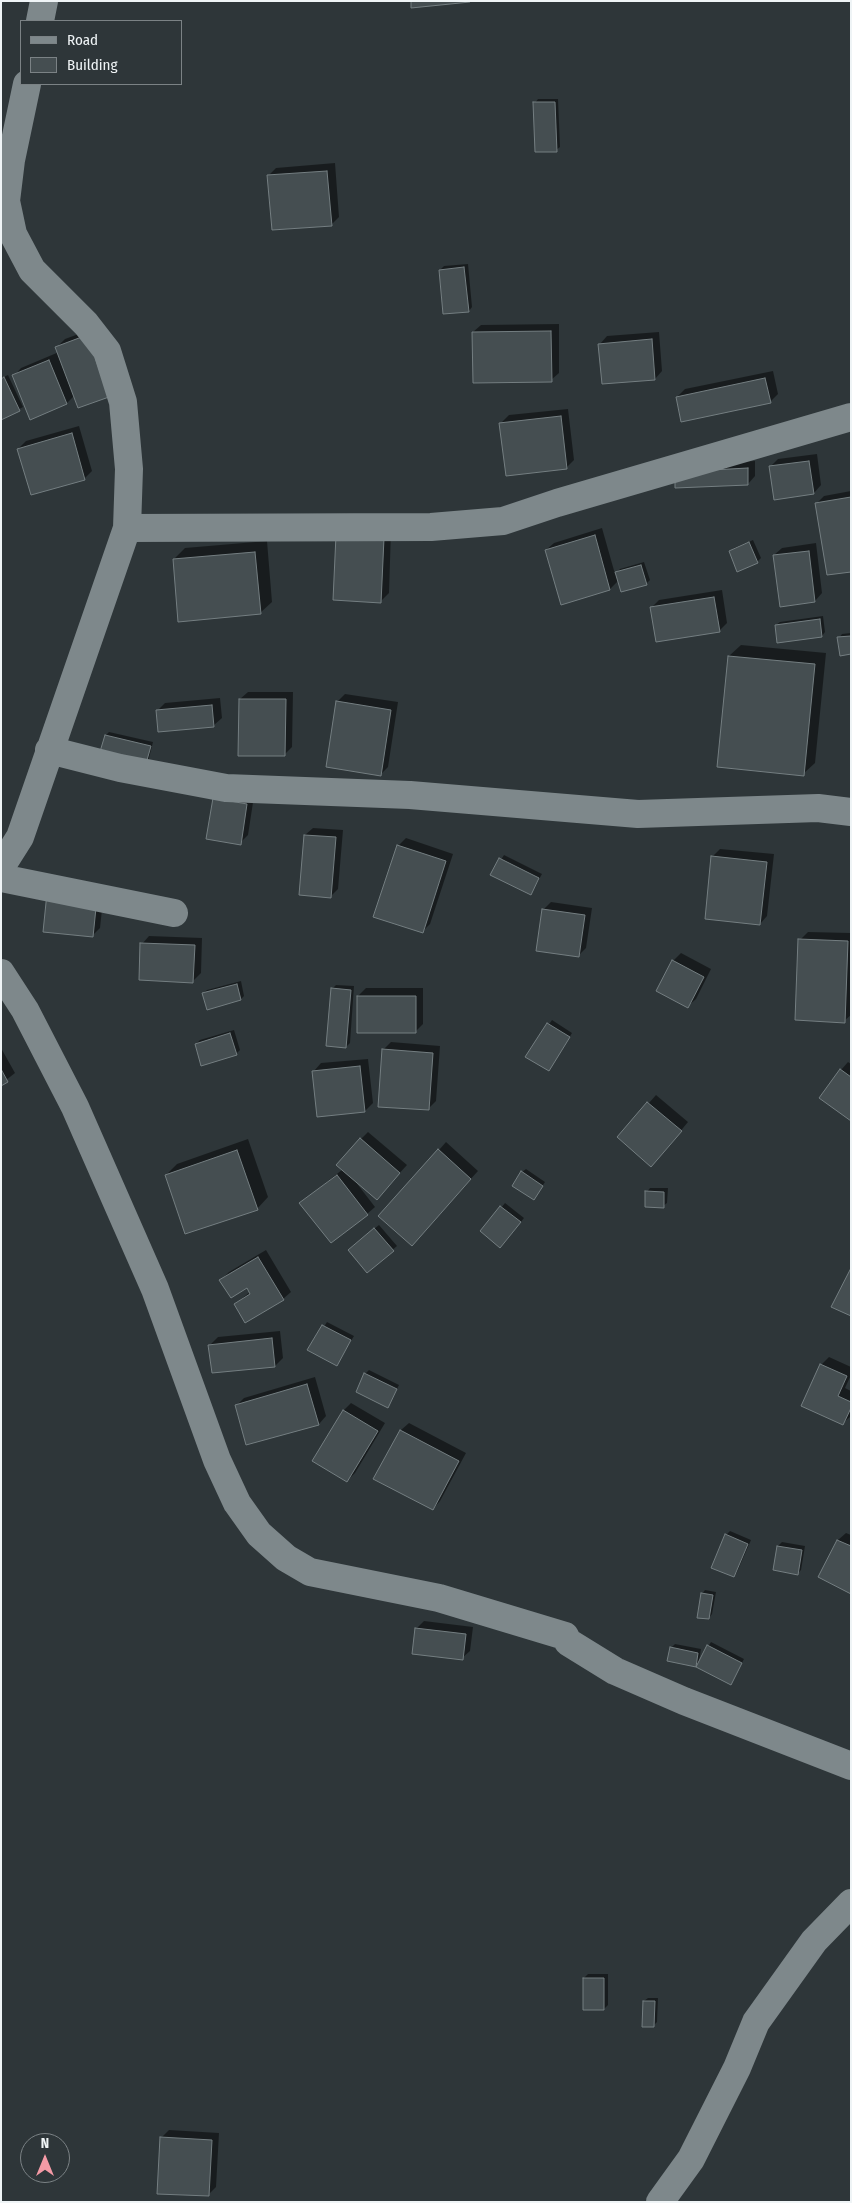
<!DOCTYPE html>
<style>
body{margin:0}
#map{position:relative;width:852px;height:2203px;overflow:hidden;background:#2e3639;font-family:"Fira Sans Condensed",sans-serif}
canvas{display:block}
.frame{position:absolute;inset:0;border:2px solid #eff4f6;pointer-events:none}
.legend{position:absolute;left:20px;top:20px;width:162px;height:65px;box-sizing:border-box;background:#2e3639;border:1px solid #7b8285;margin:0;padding:6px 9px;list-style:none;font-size:15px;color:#eff4f6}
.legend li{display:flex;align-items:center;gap:10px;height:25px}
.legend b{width:25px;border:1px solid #7b8285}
.north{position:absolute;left:20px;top:2133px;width:50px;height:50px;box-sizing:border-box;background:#2e3639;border:1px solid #7b8285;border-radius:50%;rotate:0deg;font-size:14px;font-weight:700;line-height:20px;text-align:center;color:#eff4f6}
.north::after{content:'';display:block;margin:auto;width:18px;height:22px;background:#f49aa6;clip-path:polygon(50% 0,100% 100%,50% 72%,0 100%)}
</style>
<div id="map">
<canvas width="852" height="2203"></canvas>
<div class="frame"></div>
<ul class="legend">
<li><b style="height:6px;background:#7e888b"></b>Road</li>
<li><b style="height:14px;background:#454e51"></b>Building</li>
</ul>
<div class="north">N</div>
</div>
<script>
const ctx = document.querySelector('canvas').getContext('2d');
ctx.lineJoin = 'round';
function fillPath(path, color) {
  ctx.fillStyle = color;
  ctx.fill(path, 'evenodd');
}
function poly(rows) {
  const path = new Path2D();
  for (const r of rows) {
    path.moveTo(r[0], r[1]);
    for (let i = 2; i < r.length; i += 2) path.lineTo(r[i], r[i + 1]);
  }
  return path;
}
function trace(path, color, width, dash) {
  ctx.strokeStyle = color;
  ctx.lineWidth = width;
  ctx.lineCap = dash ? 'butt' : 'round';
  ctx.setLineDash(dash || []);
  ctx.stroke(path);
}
const shadow = poly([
 [538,99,558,99,560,147,556,150,535,103],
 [335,163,339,217,331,225,269,175,276,168],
 [468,264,472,307,469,311,440,270,444,266],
 [559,324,559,373,551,380,473,332,481,325],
 [95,328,75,395,67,403,14,376,21,368,59,352,57,347,65,339],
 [659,332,662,371,655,379,600,344,607,336],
 [773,371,778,394,770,402,677,397,685,389],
 [8,375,23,407,1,419,1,378],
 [568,409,574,460,566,468,501,423,509,415],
 [79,426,92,471,84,479,18,449,26,441],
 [817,454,821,485,814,493,770,467,778,459],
 [755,461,755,476,748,484,684,465],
 [851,491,851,570,817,503,824,496],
 [602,528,615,574,620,569,644,562,650,580,646,584,619,580,610,589,546,550,554,543],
 [391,530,389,593,381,601,334,599],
 [753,540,761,558,757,562,730,551,734,548],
 [267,541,272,602,260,613,174,559,185,548],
 [816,543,822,593,815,601,774,555,782,548],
 [722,590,727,623,719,631,652,607,659,600],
 [823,616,825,632,822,636,776,625,780,622],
 [851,633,851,653,839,638,842,634],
 [741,645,826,653,815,763,803,774,729,656],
 [248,692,293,692,292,747,284,755,240,699],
 [345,694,398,702,388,767,381,774,337,702],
 [220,698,222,718,214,725,157,711,165,703],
 [109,732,153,742,148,762,106,735],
 [254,796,248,835,240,843,214,799],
 [313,828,343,830,338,889,330,897,305,835],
 [406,838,453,854,430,924,422,932,398,846],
 [720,849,774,854,767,916,760,924,713,856],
 [504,855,542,874,531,893,492,874],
 [104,891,100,928,92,936,44,931],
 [551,902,592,908,586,948,578,956,543,910],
 [808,932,851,933,851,1015,844,1021,800,940],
 [149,936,202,938,201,973,193,981,142,944],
 [681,953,711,969,696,999,688,1006,673,961],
 [241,981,244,996,241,999,203,993,207,990],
 [336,985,354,986,350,1043,346,1047,332,989],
 [366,988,423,988,423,1024,415,1032,358,996],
 [552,1020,572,1033,552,1066,527,1056],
 [234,1030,240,1050,236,1054,196,1044,200,1040],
 [391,1042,440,1046,436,1101,428,1109,383,1050],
 [1,1048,15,1073,1,1084],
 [368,1059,373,1103,365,1111,314,1071,321,1063],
 [848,1062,851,1064,851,1119,841,1070],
 [656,1095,688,1122,659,1157,619,1137],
 [368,1132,407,1165,384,1190,355,1181,375,1207,367,1214,301,1203,343,1169,361,1139],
 [248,1139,268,1197,257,1209,166,1175,177,1164],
 [446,1142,478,1171,419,1236,439,1150],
 [526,1169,545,1182,537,1194,522,1172],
 [650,1188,668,1188,667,1203,663,1206,647,1192],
 [505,1203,524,1218,504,1243,482,1231],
 [379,1225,397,1246,368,1271,353,1246],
 [266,1250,291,1292,283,1299,235,1304,250,1292,247,1287,221,1280,229,1272],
 [327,1322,354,1336,336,1365,309,1350],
 [280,1331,283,1358,275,1366,213,1372,210,1345,218,1337],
 [829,1357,851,1367,851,1375,845,1388,851,1391,851,1416,843,1423,821,1365],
 [369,1370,399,1385,388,1406,365,1374],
 [315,1377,326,1416,319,1424,247,1444,236,1406,244,1398],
 [351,1403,385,1423,355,1473,347,1481,344,1410],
 [409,1423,466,1453,440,1501,433,1509,375,1478,401,1430],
 [730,1531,751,1540,737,1572,734,1576,726,1535],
 [846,1533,851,1535,851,1592,820,1577,838,1540],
 [782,1542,805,1546,801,1570,798,1573,774,1569,778,1546],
 [705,1590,716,1592,712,1614,709,1618,702,1594],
 [424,1621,473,1627,470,1651,462,1658,416,1629],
 [711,1642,744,1659,731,1683,696,1666,669,1660,671,1648,675,1644,701,1649,699,1661],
 [588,1974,608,1974,608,2005,604,2009,584,1978],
 [648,1998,658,1998,657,2022,653,2026,644,2001],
 [169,2130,219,2133,216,2187,208,2195,161,2138]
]);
const building = poly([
 [411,1,470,1,470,2,411,8,411,1],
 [533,102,555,102,557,152,535,152,533,102],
 [327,171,332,226,272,230,267,175,327,171],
 [464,267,469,312,443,314,439,270,464,267],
 [551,331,552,382,473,383,472,332,551,331],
 [87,335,109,397,78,408,55,347,87,335],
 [652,339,655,380,602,384,598,344,652,339],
 [49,360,67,404,30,420,12,375,49,360],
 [4,377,20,411,1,420,1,379,4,377],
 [765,378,771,403,681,422,676,397,765,378],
 [561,416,567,469,506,476,499,423,561,416],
 [72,433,85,480,31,495,17,449,72,433],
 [809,461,814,494,774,500,769,466,809,461],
 [748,468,748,485,675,488,675,472,748,468],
 [851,497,851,572,827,575,815,503,851,497],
 [336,535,384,538,381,603,333,600,336,535],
 [595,535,610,590,561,605,545,550,595,535],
 [749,542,758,563,737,572,729,551,749,542],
 [809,551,815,602,780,607,773,555,809,551],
 [255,552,261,614,178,622,173,559,255,552],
 [641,565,647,585,621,592,615,572,641,565],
 [714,597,720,632,656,642,650,607,714,597],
 [820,619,822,637,777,643,775,625,820,619],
 [851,636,851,654,840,656,837,637,851,636],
 [728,656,815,664,804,776,717,767,728,656],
 [239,699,286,699,285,756,238,756,239,699],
 [336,701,391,710,381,776,326,767,336,701],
 [212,705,214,727,158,732,156,710,212,705],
 [105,735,151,746,145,767,99,755,105,735],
 [213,798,247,804,241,845,206,839,213,798],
 [304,835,336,837,331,898,299,895,304,835],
 [397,845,446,861,423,933,373,917,397,845],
 [711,856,767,862,760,925,705,919,711,856],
 [499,858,539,878,531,895,490,875,499,858],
 [47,893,97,898,93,937,43,932,47,893],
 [542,909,585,915,579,957,536,951,542,909],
 [798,939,848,941,845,1023,795,1020,798,939],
 [140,943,195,945,193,983,139,980,140,943],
 [672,960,704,977,688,1008,656,991,672,960],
 [237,984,241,1000,207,1010,202,993,237,984],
 [331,988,351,990,346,1048,326,1046,331,988],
 [357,996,416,996,416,1033,357,1033,357,996],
 [547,1023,570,1037,549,1071,525,1057,547,1023],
 [230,1033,237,1055,201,1066,195,1044,230,1033],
 [382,1049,433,1053,429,1110,378,1107,382,1049],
 [360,1066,365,1112,317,1117,312,1071,360,1066],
 [1,1069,8,1082,1,1086,1,1069],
 [840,1069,851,1077,851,1121,819,1098,840,1069],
 [647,1102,682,1131,651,1167,617,1137,647,1102],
 [360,1138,400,1173,377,1200,336,1165,360,1138],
 [438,1149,471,1179,412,1246,378,1216,438,1149],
 [237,1150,258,1210,185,1234,165,1175,237,1150],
 [521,1171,543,1186,534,1200,512,1186,521,1171],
 [337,1175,368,1215,331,1243,299,1203,337,1175],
 [645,1191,664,1192,664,1208,645,1207,645,1191],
 [500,1206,521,1222,500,1248,480,1231,500,1206],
 [374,1228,394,1251,367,1273,348,1250,374,1228],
 [258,1257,284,1300,245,1323,234,1304,250,1294,247,1288,231,1298,219,1280,258,1257],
 [851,1268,851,1316,831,1307,851,1268],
 [322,1325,351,1340,337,1366,307,1350,322,1325],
 [272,1338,275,1367,212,1373,208,1345,272,1338],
 [820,1364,847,1376,838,1396,851,1402,851,1408,843,1425,801,1406,820,1364],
 [364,1373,397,1389,388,1408,356,1392,364,1373],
 [307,1384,319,1425,246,1445,235,1405,307,1384],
 [343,1410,378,1431,347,1482,312,1461,343,1410],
 [400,1430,459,1461,433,1510,373,1479,400,1430],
 [725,1534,748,1544,734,1577,711,1568,725,1534],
 [837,1540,851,1546,851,1594,818,1577,837,1540],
 [777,1546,802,1550,798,1575,773,1570,777,1546],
 [701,1593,713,1595,709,1619,697,1618,701,1593],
 [415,1628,466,1634,463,1660,412,1654,415,1628],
 [707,1645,742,1663,731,1685,696,1667,707,1645],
 [670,1647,698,1653,696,1667,667,1661,670,1647],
 [583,1978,604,1978,604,2010,583,2010,583,1978],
 [643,2001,655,2001,654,2027,642,2027,643,2001],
 [160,2137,212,2140,209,2196,157,2194,160,2137]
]);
const minor = poly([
 [40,21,44,1],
 [127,528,431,527,503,521,557,503,851,417],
 [49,750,120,768,226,788,410,795,638,814,818,808,851,812],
 [1,867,20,837,127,528,129,469,123,402,107,351,86,324,32,270,13,234,6,201,11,160,27,84],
 [1,878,174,913],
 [1,973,25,1010,75,1107,155,1289,217,1460,237,1503,259,1534,286,1558,310,1572,439,1598,565,1636,568,1642,615,1671,684,1701,851,1766],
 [660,2202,691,2159,737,2068,756,2022,814,1941,851,1903]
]);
fillPath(shadow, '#0007');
fillPath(building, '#454e51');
trace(building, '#747e81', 1);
trace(minor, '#7e888b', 28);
</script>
